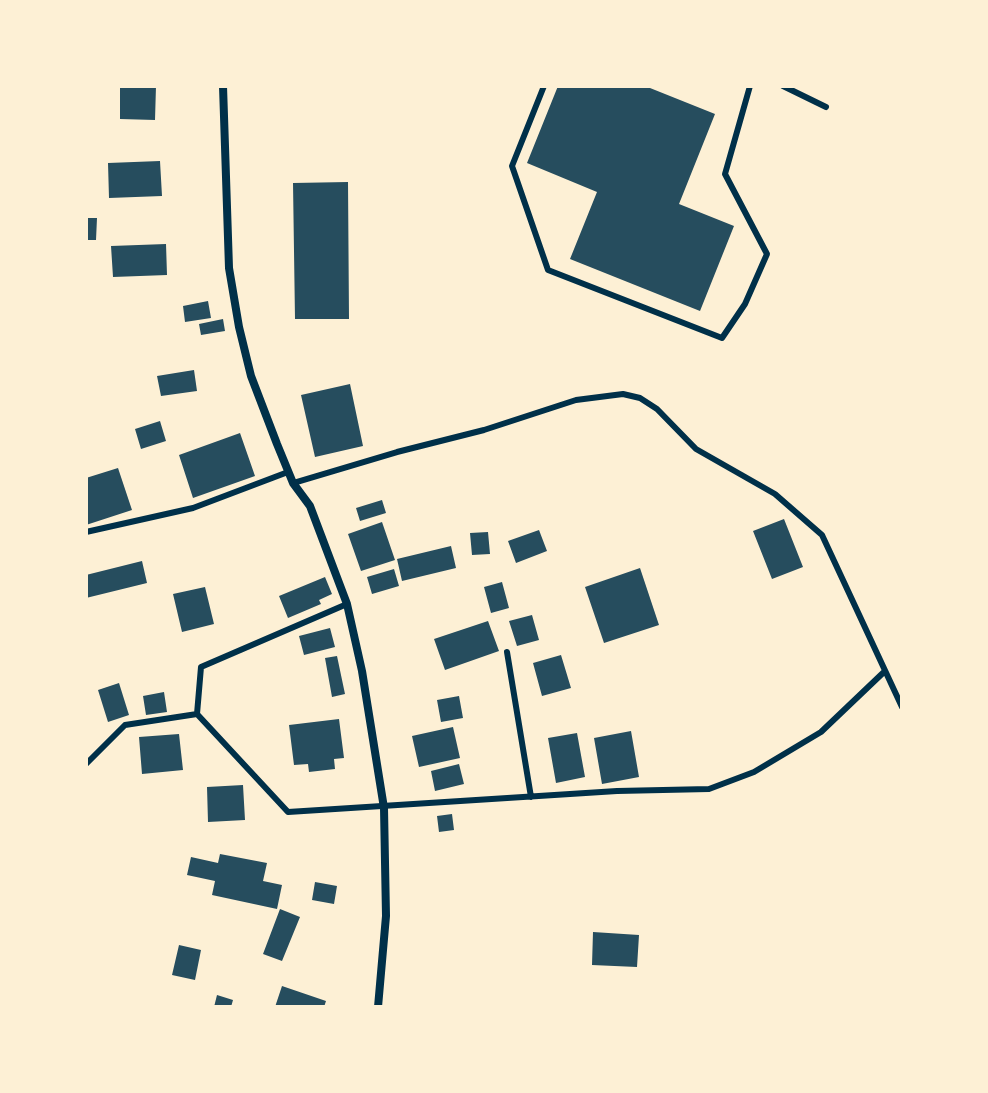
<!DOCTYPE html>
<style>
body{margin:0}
#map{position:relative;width:988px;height:1093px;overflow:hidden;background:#fdf0d5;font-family:"DejaVu Sans",sans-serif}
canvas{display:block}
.frame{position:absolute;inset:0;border:88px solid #fdf0d5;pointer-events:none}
</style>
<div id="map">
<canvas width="988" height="1093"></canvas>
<div class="frame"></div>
</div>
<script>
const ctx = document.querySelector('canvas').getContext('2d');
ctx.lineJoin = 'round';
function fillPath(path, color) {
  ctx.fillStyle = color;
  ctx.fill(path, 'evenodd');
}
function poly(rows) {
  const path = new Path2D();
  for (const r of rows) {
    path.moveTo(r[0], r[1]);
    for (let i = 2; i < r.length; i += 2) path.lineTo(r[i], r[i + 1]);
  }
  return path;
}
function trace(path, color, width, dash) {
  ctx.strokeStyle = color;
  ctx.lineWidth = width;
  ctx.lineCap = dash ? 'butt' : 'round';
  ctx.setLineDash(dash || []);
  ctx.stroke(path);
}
const building = poly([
 [120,86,156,86,155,120,120,119],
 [558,86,645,86,715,114,679,204,734,226,700,311,570,259,597,192,527,163],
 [160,161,162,196,109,198,108,163],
 [348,182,349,319,295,319,293,183],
 [86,218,97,218,96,240,86,240],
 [166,244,167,275,113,277,111,246],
 [208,301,211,318,185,322,183,306],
 [223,319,225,331,201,335,199,324],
 [194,370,197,391,161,396,157,376],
 [350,384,363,446,315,457,301,395],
 [160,421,166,441,141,449,135,429],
 [240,433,255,476,193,498,179,455],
 [118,468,132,510,86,525,86,478],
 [382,500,386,513,360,521,356,508],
 [784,519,803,567,772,579,753,531],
 [382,522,395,560,361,571,348,534],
 [539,530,547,551,516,563,508,541],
 [488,532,490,554,472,555,470,533],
 [451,546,456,568,402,581,397,559],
 [142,561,147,583,86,598,86,575],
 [640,568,659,625,604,643,585,587],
 [394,569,399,586,372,594,367,577],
 [325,577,332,594,319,600,321,604,288,618,279,596],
 [502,582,509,608,491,613,484,587],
 [205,587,214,624,182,632,173,594],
 [532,615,539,640,517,646,509,621],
 [488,621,499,651,445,670,434,639],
 [330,628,335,647,304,655,299,636],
 [561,655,571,688,542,696,533,663],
 [337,656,345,694,332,697,325,658],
 [119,683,129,715,108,722,98,690],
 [164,692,167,712,146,715,143,696],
 [459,696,463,718,441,722,437,700],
 [339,719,344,758,334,759,335,769,309,772,308,764,294,765,289,725],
 [453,727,460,758,419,767,412,736],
 [631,731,639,777,602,784,594,738],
 [577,733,585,777,556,783,548,738],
 [179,734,183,770,142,774,139,737],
 [459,764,464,784,435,791,431,771],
 [243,785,245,820,208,822,207,787],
 [452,814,454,830,439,832,437,816],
 [220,854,267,863,263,881,282,885,277,909,212,895,215,881,187,875,191,857,218,863],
 [315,882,337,886,334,904,312,900],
 [280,909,300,917,282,961,263,954],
 [593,932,639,935,637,967,592,965],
 [179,945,201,950,195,980,172,975],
 [282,986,326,1001,324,1007,275,1007],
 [217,995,233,1000,231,1007,214,1007]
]);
const service = poly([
 [544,86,512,166,548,270,722,338,745,304,767,254,725,174,750,86],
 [783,86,826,107],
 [293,483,397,452,484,430,576,400,623,394,640,398,657,409,696,449,775,494,822,535,902,707],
 [86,532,193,508,288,472],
 [507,652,531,797],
 [197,714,288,812,617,791,709,789,754,772,821,732,885,671],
 [86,764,125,725,197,714,201,667,347,604]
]);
const minor = poly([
 [223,86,229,268,239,327,251,376,277,444,293,483,310,506,347,604,362,671,384,808,386,916,378,1007]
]);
fillPath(building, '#264d5e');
trace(service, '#003049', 6);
trace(minor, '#003049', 8);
</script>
